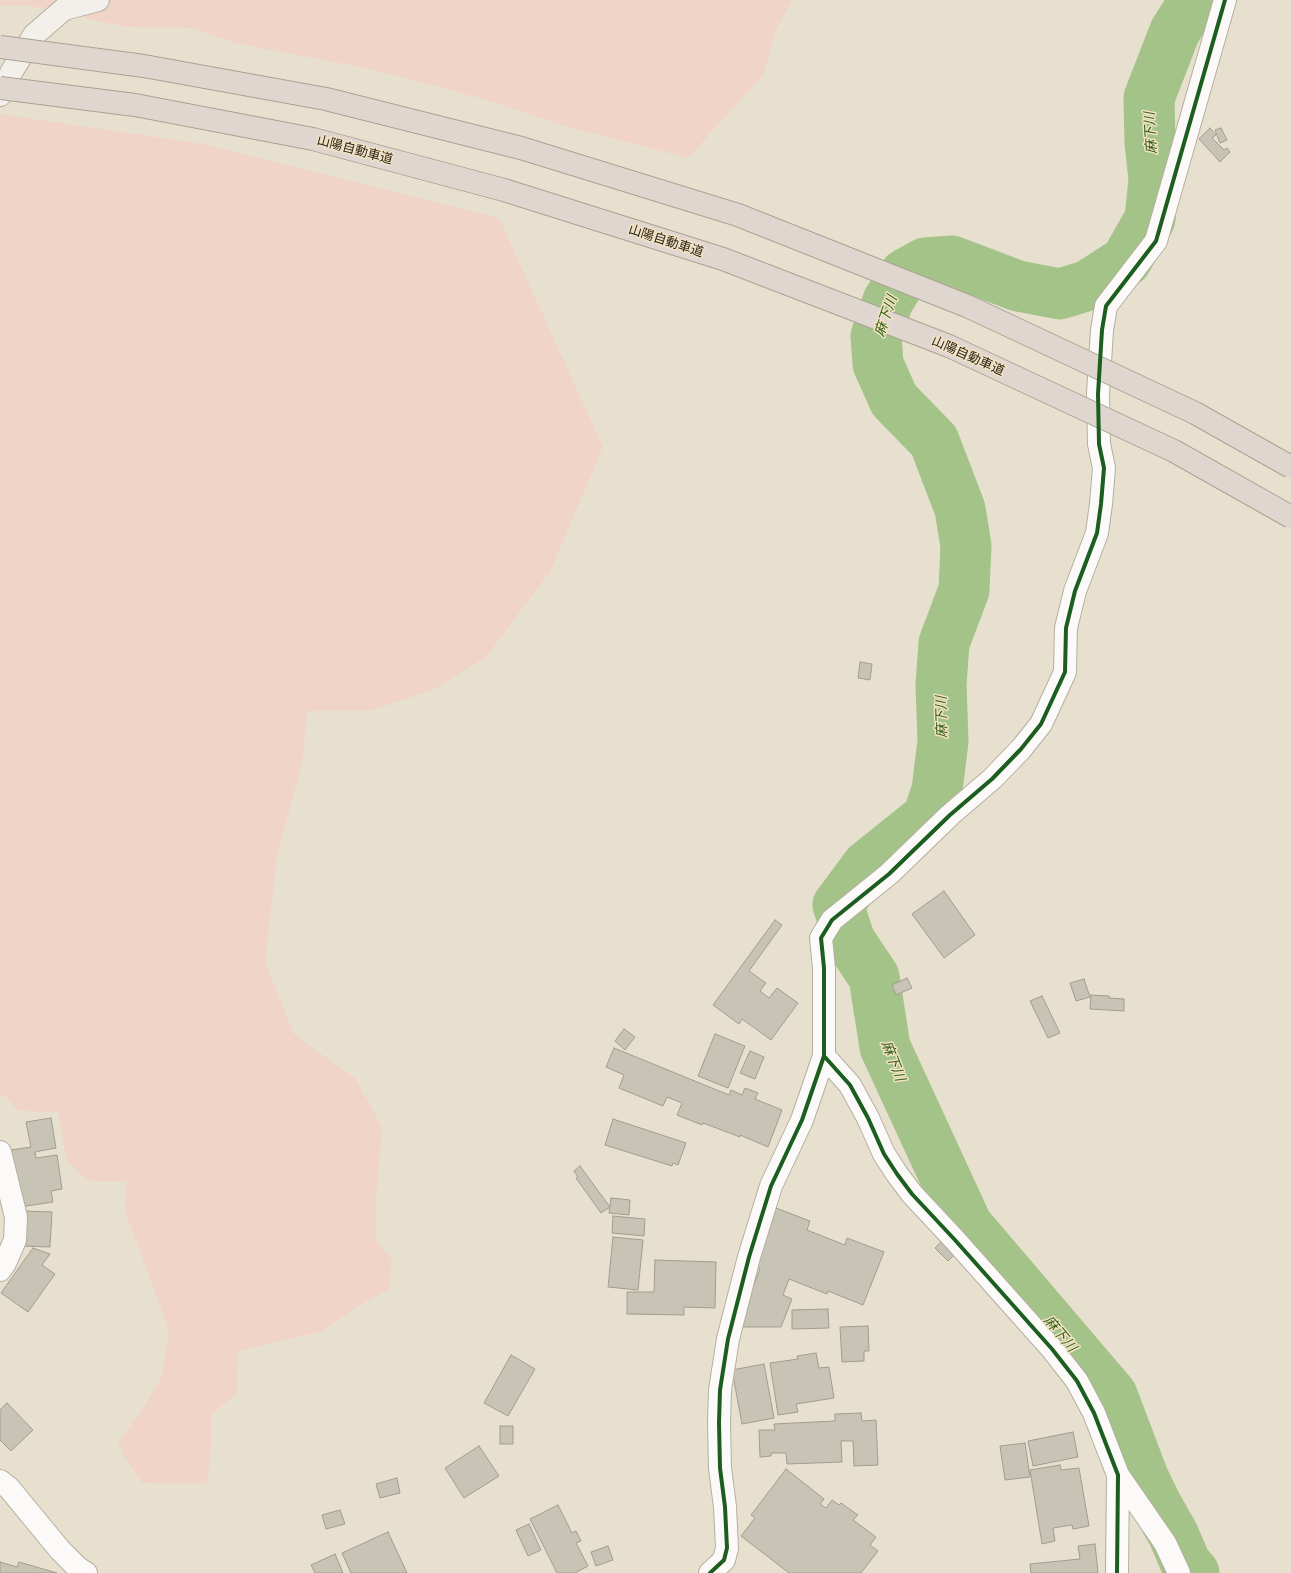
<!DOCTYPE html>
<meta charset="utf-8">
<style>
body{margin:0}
canvas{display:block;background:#e8e0ce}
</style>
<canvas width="1291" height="1573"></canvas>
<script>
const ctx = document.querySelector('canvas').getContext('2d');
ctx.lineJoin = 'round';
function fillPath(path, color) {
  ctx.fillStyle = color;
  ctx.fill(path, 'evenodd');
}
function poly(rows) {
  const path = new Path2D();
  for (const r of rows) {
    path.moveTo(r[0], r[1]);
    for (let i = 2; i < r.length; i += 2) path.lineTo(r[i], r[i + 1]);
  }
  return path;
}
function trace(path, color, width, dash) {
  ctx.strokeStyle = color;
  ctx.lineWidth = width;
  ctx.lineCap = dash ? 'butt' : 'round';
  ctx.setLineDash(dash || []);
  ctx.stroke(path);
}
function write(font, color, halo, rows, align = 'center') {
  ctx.font = font + ' Raleway,"Noto Sans JP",sans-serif';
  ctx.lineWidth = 3;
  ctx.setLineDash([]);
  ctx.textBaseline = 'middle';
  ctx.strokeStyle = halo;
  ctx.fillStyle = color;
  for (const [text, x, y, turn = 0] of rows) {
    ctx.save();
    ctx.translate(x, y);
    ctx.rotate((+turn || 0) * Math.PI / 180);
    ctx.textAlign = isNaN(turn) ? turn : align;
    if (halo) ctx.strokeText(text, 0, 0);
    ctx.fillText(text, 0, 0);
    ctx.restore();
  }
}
const green = poly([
 [0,0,792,0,776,30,763,75,688,158,567,127,487,100,371,69,234,43,193,28,126,27,27,5,0,6],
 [0,114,203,144,499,218,603,447,550,572,486,657,433,690,370,711,307,711,303,759,277,857,265,962,294,1034,356,1079,382,1128,376,1196,376,1240,392,1260,389,1290,368,1300,320,1332,238,1351,237,1393,211,1415,211,1448,207,1484,142,1483,124,1456,118,1442,138,1416,162,1377,169,1330,125,1211,126,1181,89,1181,67,1161,58,1112,18,1111,4,1095,0,1095]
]);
const river = poly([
 [1194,1573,1186,1564,1173,1534,1156,1504,1143,1477,1112,1395,967,1225,885,1047,874,977,850,941,838,905,867,866,928,817,937,790,943,741,941,685,944,643,964,590,966,546,960,509,934,441,894,400,878,364,876,336,888,301,905,274,925,263,952,261,1018,286,1060,294,1089,285,1126,261,1150,219,1154,179,1150,143,1149,98,1175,31,1195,0]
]);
const building = poly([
 [1210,128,1216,135,1212,138,1224,150,1227,148,1230,152,1220,162,1199,139,1210,128],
 [1221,128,1227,140,1220,143,1215,130,1221,128],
 [860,662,872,664,870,680,858,678,860,662],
 [944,891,975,935,944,958,912,914,944,891],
 [775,920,782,925,749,971,766,983,760,991,769,998,777,988,798,1003,771,1040,742,1019,739,1024,713,1005,775,920],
 [907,978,912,988,896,995,892,985,907,978],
 [1084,979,1090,997,1076,1001,1070,983,1084,979],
 [1091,995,1109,996,1109,998,1124,999,1124,1011,1090,1009,1091,995],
 [1042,996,1060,1033,1048,1038,1030,1001,1042,996],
 [624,1029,635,1037,625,1050,615,1041,624,1029],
 [715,1034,745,1046,728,1088,698,1076,715,1034],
 [614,1048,729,1095,731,1090,742,1095,745,1088,758,1093,755,1099,782,1110,768,1147,740,1135,740,1137,703,1123,702,1125,677,1115,682,1103,667,1097,663,1106,619,1088,624,1075,606,1067,614,1048],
 [750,1051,764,1057,755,1079,740,1073,750,1051],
 [51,1118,56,1148,35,1152,36,1158,57,1155,62,1189,51,1191,53,1202,20,1207,11,1150,31,1147,26,1122,51,1118],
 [613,1119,686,1143,678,1165,673,1163,672,1166,605,1145,613,1119],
 [580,1166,610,1207,601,1213,576,1178,578,1177,574,1171,580,1166],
 [611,1198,630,1200,629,1215,609,1213,611,1198],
 [776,1208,810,1221,807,1230,845,1245,847,1238,884,1252,863,1305,828,1291,827,1294,789,1279,783,1295,792,1299,781,1327,737,1327,760,1269,753,1266,776,1208],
 [24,1211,52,1212,50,1247,22,1246,24,1211],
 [613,1216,645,1219,644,1236,612,1233,613,1216],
 [613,1237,643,1240,638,1290,608,1287,613,1237],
 [945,1238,958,1251,948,1261,935,1248,945,1238],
 [33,1248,50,1254,42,1265,55,1274,28,1312,1,1293,33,1248],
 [655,1260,716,1262,715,1308,684,1307,684,1315,627,1314,627,1292,654,1292,655,1260],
 [828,1309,829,1328,792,1329,792,1310,828,1309],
 [868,1326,869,1351,864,1351,864,1361,842,1362,840,1327,868,1326],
 [816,1353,819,1368,829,1367,834,1398,796,1404,798,1412,778,1415,770,1363,798,1359,797,1356,816,1353],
 [511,1355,535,1369,508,1416,484,1403,511,1355],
 [764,1364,774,1418,742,1424,732,1370,764,1364],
 [7,1403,33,1430,11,1451,0,1440,0,1410,7,1403],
 [861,1413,862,1421,876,1420,878,1465,854,1466,853,1441,841,1441,842,1462,787,1464,786,1453,771,1453,771,1456,760,1457,759,1430,775,1430,774,1424,835,1421,835,1414,861,1413],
 [500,1426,513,1426,513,1444,500,1444,500,1426],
 [1073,1432,1078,1457,1033,1466,1028,1441,1073,1432],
 [1025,1443,1030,1477,1005,1480,1000,1446,1025,1443],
 [479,1446,499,1476,464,1498,445,1468,479,1446],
 [1060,1465,1061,1470,1079,1468,1089,1526,1073,1529,1072,1525,1053,1528,1055,1541,1042,1544,1030,1470,1060,1465],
 [786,1469,824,1499,820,1504,826,1508,832,1500,839,1505,841,1503,858,1515,853,1520,876,1537,870,1545,878,1551,861,1573,789,1573,741,1536,755,1518,751,1515,786,1469],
 [397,1478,400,1493,380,1498,376,1484,397,1478],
 [558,1505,572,1533,576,1531,581,1541,576,1543,588,1566,575,1573,557,1573,530,1519,558,1505],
 [340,1510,345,1524,326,1529,322,1515,340,1510],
 [529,1524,541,1550,528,1556,516,1530,529,1524],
 [388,1532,407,1573,351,1573,342,1553,388,1532],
 [1095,1544,1098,1573,1031,1573,1030,1564,1080,1559,1078,1546,1095,1544],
 [608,1546,613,1560,596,1566,591,1552,608,1546],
 [335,1554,343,1573,315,1573,311,1565,335,1554],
 [0,1562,17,1567,19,1562,57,1573,0,1573,0,1562]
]);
const street = poly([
 [824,1056,850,1085,868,1118,884,1154,897,1174,912,1194,955,1240,1052,1349,1077,1381,1094,1413,1118,1475,1117,1573],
 [0,1152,16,1217,15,1240,5,1263,0,1270],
 [1118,1475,1165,1543,1179,1573],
 [0,1481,9,1488,60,1550,78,1568,86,1573],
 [710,1573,724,1560,727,1548,725,1507,720,1468,719,1423,720,1390,728,1339,749,1257,771,1186,802,1120,824,1056,824,968,821,938,832,920,889,874,950,815,992,779,1021,749,1041,724,1065,672,1066,628,1075,591,1097,533,1101,504,1104,468,1099,444,1098,394,1102,330,1106,306,1156,241,1225,0]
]);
const secondary = poly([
 [0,95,12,71,34,35,64,9,98,0]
]);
const highwayBridge = poly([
 [0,47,144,66,326,99,521,148,738,215,967,306,1195,413,1291,467],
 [0,88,135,105,313,139,504,190,723,259,949,346,1174,451,1291,517]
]);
const cycleway = poly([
 [824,1056,850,1085,868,1118,884,1154,897,1174,912,1194,955,1240,1052,1349,1077,1381,1094,1413,1118,1475,1117,1573],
 [710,1573,724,1560,727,1548,725,1507,720,1468,719,1423,720,1390,728,1339,749,1257,771,1186,802,1120,824,1056,824,968,821,938,832,920,889,874,950,815,992,779,1021,749,1041,724,1065,672,1066,628,1075,591,1097,533,1101,504,1104,468,1099,444,1098,394,1102,330,1106,306,1156,241,1225,0]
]);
const streetNames = [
 ["山陽自動車道",355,150,15],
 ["山陽自動車道",666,241,18],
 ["山陽自動車道",968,356,24]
];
const waterNames = [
 ["麻下川",1151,133,-93],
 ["麻下川",886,316,-71],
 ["麻下川",942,717,-91],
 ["麻下川",893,1061,69],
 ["麻下川",1060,1334,50]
];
fillPath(green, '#f0d4c7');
trace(river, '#a3c389', 51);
fillPath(building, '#c7c4b5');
trace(building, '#a09d8f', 1);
trace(street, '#b5aea1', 24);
trace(secondary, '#b5aea1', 24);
trace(street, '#fcfaf8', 22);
trace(secondary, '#f3f0ec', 22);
trace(highwayBridge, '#aca192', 24, []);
trace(highwayBridge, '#dfd7cf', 22);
trace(cycleway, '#1b5e20', 4);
write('13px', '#292317', '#f3e3c4', streetNames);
write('italic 14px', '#336116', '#f3e3c4', waterNames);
</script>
